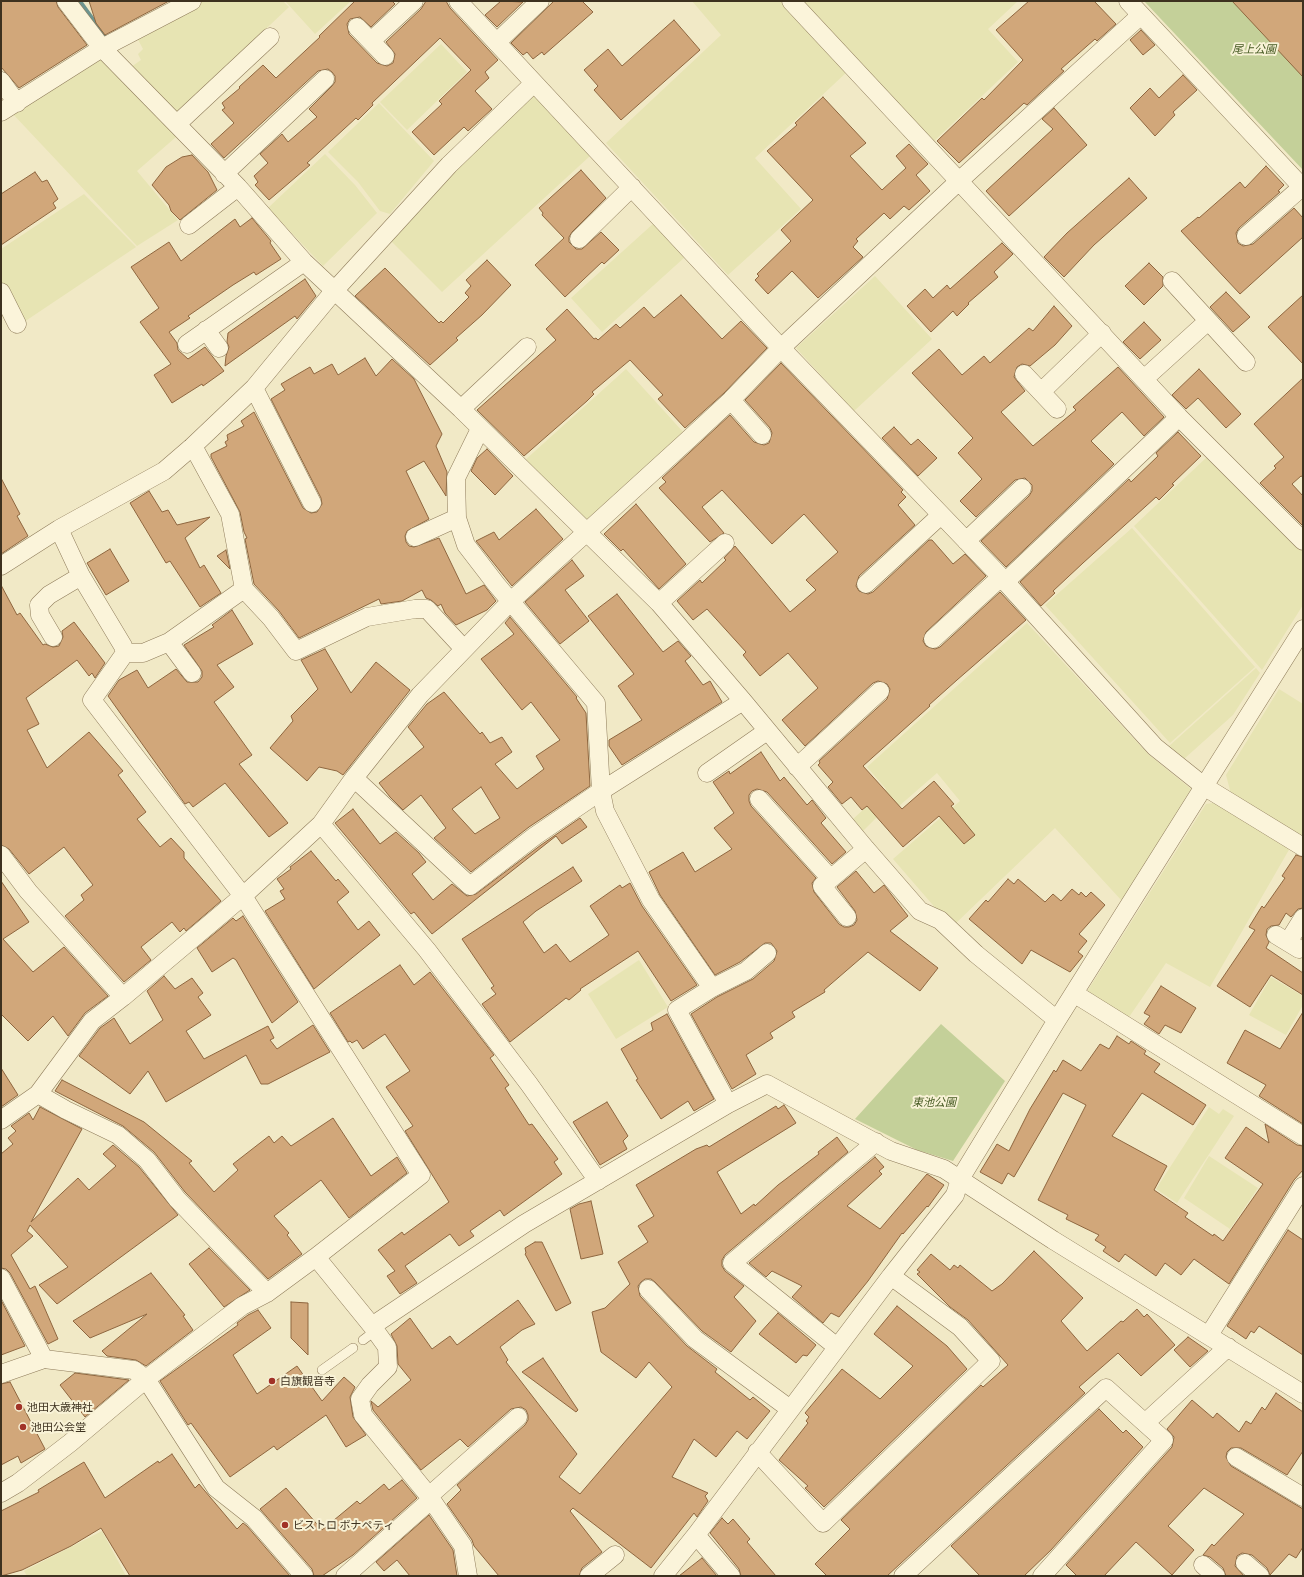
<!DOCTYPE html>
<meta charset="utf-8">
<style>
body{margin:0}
#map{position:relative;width:1304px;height:1577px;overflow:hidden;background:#f1e9c6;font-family:Georgia,serif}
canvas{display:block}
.frame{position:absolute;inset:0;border:2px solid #3d311f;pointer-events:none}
</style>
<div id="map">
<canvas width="1304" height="1577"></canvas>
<div class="frame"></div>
</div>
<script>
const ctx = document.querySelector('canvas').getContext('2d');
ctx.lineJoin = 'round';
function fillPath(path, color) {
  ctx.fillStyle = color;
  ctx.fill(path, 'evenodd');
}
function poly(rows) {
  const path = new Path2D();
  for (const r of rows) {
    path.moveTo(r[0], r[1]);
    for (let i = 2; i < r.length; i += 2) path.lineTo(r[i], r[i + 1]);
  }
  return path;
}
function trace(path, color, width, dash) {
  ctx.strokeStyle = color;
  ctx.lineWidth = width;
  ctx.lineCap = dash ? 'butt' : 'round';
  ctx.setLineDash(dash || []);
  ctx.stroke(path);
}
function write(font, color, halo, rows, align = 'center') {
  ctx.font = font + ' Georgia,"Noto Sans JP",serif';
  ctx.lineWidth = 4;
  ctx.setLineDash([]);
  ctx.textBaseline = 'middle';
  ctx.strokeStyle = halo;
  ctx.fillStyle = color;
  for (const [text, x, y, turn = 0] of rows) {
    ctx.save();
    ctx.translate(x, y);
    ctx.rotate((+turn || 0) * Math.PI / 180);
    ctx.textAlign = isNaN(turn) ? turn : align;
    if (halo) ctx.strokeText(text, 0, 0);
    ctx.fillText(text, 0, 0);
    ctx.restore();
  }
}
const farmland = poly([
 [199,1,283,1,289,7,176,114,131,67,141,60,138,54,143,49,135,34],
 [285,1,351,1,315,34],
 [692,1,784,1,848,71,755,158,801,209,728,275,606,143,721,35],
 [798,1,1018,1,988,29,1018,62,931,144],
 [441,44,467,72,407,130,380,102],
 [102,59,176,137,137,171,178,220,137,246,11,112],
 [532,93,590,156,442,292,391,241,449,172],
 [379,103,434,161,390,214,380,211,358,182,328,152],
 [325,154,355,185,377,213,323,266,268,208],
 [84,194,136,247,21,324,1,284,1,249],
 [654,223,685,257,602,332,571,298],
 [875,276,932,339,854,411,796,348],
 [626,369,684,433,585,522,524,461],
 [1208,456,1303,551,1303,605,1262,670,1134,526],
 [1132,528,1255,667,1170,743,1045,605],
 [1027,623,1148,754,1191,789,1122,901,1055,828,955,924,938,911,893,859,960,801,937,773,883,820,877,817,863,831,853,819,886,789,867,767],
 [1256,668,1260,673,1233,715,1184,759,1168,747],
 [1279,689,1303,704,1303,840,1231,794,1226,775],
 [1213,803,1219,803,1290,848,1210,987,1166,963,1127,1020,1088,994,1088,990,1206,804],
 [639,960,668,1007,616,1039,588,994],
 [1271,977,1303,996,1303,1005,1286,1035,1249,1015],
 [1209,1107,1219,1114,1223,1109,1234,1116,1177,1203,1156,1189],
 [1209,1156,1258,1188,1230,1229,1184,1198],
 [102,1531,126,1576,27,1576,24,1571]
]);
const green = poly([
 [1144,1,1303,1,1303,170],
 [941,1024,1005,1081,953,1161,917,1150,855,1119]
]);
const stream = poly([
 [80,3,108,42]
]);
const building = poly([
 [1,1,56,1,58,7,87,45,19,88,1,67,1,1],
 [89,1,169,1,105,35,96,23,89,1],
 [355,1,392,1,395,4,371,27,360,17,350,19,347,24,349,34,377,63,387,66,393,63,395,54,386,42,421,9,426,1,446,1,450,8,498,60,485,72,489,78,475,91,492,109,468,131,464,127,434,155,412,132,442,104,439,101,471,70,440,38,372,103,373,105,358,120,356,118,307,163,310,165,269,200,255,185,258,182,254,176,268,163,260,154,282,134,288,142,317,117,309,109,332,86,335,82,335,76,332,72,328,69,318,71,224,158,211,144,234,123,222,110,225,108,222,103,240,88,239,87,263,65,276,78,320,37,319,36,355,1],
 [501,1,523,2,497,27,485,15,501,1],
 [554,1,582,1,593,12,544,55,542,52,533,59,527,52,523,55,511,43,554,1],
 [1029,1,1094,1,1116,24,1097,41,1095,39,1087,46,1061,69,1064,71,1041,92,1027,105,1024,103,959,163,937,141,982,98,984,100,1023,60,996,30,1029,1],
 [1232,1,1303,1,1303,77,1232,1],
 [674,20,700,50,621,120,594,90,598,86,584,70,608,49,622,66,674,20],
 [1141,30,1155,45,1143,55,1130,40,1141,30],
 [1183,75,1197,90,1173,112,1175,115,1155,136,1130,108,1150,88,1159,98,1183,75],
 [823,97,866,143,850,156,882,190,906,168,896,156,909,144,928,164,916,175,930,191,909,210,904,206,890,219,884,213,856,239,858,241,853,247,863,257,818,298,792,271,768,294,755,280,759,276,757,274,791,241,781,230,813,200,767,151,797,125,795,123,823,97],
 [1054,108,1087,145,1009,216,986,191,1053,129,1042,119,1054,108],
 [192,155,208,172,217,190,180,220,171,211,169,205,152,185,166,167,182,157,192,155],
 [1266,166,1284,185,1278,191,1280,192,1239,228,1236,233,1238,243,1243,246,1253,244,1294,208,1303,218,1303,237,1240,294,1181,231,1198,217,1199,218,1240,182,1245,188,1266,166],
 [581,170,606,198,572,232,569,237,569,242,576,249,582,249,601,232,619,250,604,264,602,262,565,297,535,265,564,238,542,215,543,213,539,208,581,170],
 [35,172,42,182,47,180,58,199,53,203,56,208,1,245,1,194,35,172],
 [1129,178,1147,198,1094,245,1064,277,1044,257,1067,233,1129,178],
 [252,218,271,241,270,243,281,259,256,275,254,272,233,285,188,316,190,318,169,332,177,343,178,350,188,359,205,347,224,371,203,386,202,384,172,403,154,375,171,364,140,322,159,308,131,267,169,242,181,261,235,219,240,227,252,218],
 [1002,243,1013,254,994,272,998,277,968,303,969,304,957,316,953,311,931,332,907,306,925,289,933,298,947,285,950,289,1002,243],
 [487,260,511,285,482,315,456,338,458,340,430,365,355,296,385,268,439,323,441,321,443,323,469,297,465,293,471,286,466,280,487,260],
 [1149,263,1163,277,1163,286,1144,305,1125,286,1149,263],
 [305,279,316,296,297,319,295,316,225,366,226,356,229,347,227,342,228,333,305,279],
 [1226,292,1250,317,1233,332,1210,307,1226,292],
 [681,295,722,339,741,321,767,348,724,393,685,428,658,399,663,395,630,360,592,392,594,394,587,401,524,456,477,410,556,340,546,329,567,309,594,339,596,338,598,340,616,324,620,328,644,307,654,318,681,295],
 [1303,295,1303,364,1268,327,1303,295],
 [1054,306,1072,326,1055,345,1030,366,1022,364,1017,367,1014,377,1025,391,1001,412,1033,446,1076,410,1073,407,1118,367,1164,417,1144,436,1122,412,1091,441,1114,464,1006,567,981,541,1029,496,1032,491,1032,485,1025,478,1015,480,976,517,960,501,982,479,958,453,973,438,912,373,939,349,962,375,984,356,990,363,1029,328,1033,331,1054,306],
 [1144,322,1161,340,1140,359,1123,342,1144,322],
 [365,358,376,376,392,359,414,379,442,434,436,446,447,472,446,496,424,461,406,471,429,519,407,531,405,536,406,542,409,546,414,547,439,538,466,594,484,585,496,601,487,610,456,625,445,613,441,604,438,606,431,600,426,598,422,590,402,601,381,604,379,599,299,638,279,611,254,584,245,539,247,538,244,532,240,512,211,457,211,454,227,446,225,442,228,440,227,435,244,426,241,421,254,412,303,508,311,513,317,512,322,504,321,498,271,399,285,390,281,384,310,367,314,374,332,364,338,375,365,358],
 [781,363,903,490,901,492,906,497,898,505,915,525,859,576,856,586,859,591,868,594,873,592,929,540,932,540,953,564,965,554,986,576,926,632,923,641,926,646,935,649,940,647,1000,592,1026,620,957,680,929,705,930,706,863,766,902,809,934,781,954,804,951,806,975,835,964,844,939,816,903,847,867,806,862,810,851,797,842,804,828,787,833,782,818,765,820,763,819,761,887,699,890,689,887,684,878,681,873,683,805,746,782,720,818,688,788,653,760,676,743,655,746,652,707,609,693,620,677,601,700,580,702,583,726,560,724,558,735,546,790,612,816,590,806,580,838,552,804,514,772,544,722,490,702,507,724,533,710,542,659,488,666,482,662,478,730,415,754,442,764,445,769,443,772,433,770,428,745,400,781,363],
 [1199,369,1241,414,1226,428,1198,398,1186,409,1172,395,1199,369],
 [1303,378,1303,477,1301,476,1292,484,1303,496,1303,526,1260,483,1276,468,1274,466,1284,457,1254,424,1303,378],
 [894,427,911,445,918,439,937,458,918,476,882,438,894,427],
 [1178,432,1201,456,1172,484,1174,485,1159,500,1156,497,1083,563,1053,591,1055,593,1041,606,1020,582,1129,479,1131,482,1158,456,1156,453,1178,432],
 [487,449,513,476,495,495,471,471,477,458,487,449],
 [1,478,20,514,17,516,28,536,1,554,1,478],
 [149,491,162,512,168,510,177,525,210,517,185,538,200,568,204,565,221,593,200,607,170,561,166,563,130,503,149,491],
 [636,504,686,564,659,589,623,549,621,551,604,534,636,504],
 [536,509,563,539,512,586,476,541,494,532,499,540,536,509],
 [110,549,129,581,106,595,87,563,110,549],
 [226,550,230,569,217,556,226,550],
 [572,560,584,576,565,590,589,621,560,644,525,602,572,560],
 [1,585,17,615,20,613,43,645,45,644,53,647,59,646,63,637,62,631,74,622,105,663,95,678,92,673,89,676,77,660,26,698,39,724,27,730,47,768,89,732,123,771,118,775,146,812,137,819,160,847,171,838,184,852,184,858,221,901,186,931,184,928,180,932,172,922,141,947,151,960,124,982,65,916,84,900,81,895,93,885,64,847,29,874,9,849,1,845,1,585],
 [617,594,663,652,678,641,691,656,685,661,703,685,710,681,722,702,622,765,609,746,609,740,642,720,618,686,634,674,588,616,617,594],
 [232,610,253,644,217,665,234,687,214,702,252,755,239,764,288,823,269,837,225,783,193,807,189,802,185,804,108,696,119,680,137,670,148,688,176,669,187,682,198,682,202,677,202,671,184,645,214,627,212,625,232,610],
 [510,617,577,697,576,698,586,713,590,786,529,827,471,872,434,838,446,828,421,795,403,810,390,797,379,783,424,747,408,727,427,704,444,692,480,734,482,732,490,743,502,737,512,752,495,764,517,789,544,769,536,756,560,740,531,702,522,710,481,659,514,634,505,623,510,617],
 [481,787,500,818,475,834,452,809,481,787],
 [325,649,351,693,376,662,410,690,343,775,337,771,319,767,307,781,270,748,293,721,291,716,318,689,301,660,325,649],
 [761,752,780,781,784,777,807,805,812,800,826,818,821,823,846,852,832,864,767,792,757,789,752,791,749,795,749,801,751,806,816,878,812,883,814,892,839,924,844,927,849,927,854,925,857,920,855,911,837,887,856,871,874,893,884,885,908,916,890,931,938,968,920,991,868,952,824,990,825,992,792,1012,795,1017,770,1033,773,1038,746,1055,756,1074,732,1089,691,1014,717,997,753,979,774,961,777,951,771,943,765,943,740,962,715,975,660,895,649,872,683,852,695,872,732,849,714,828,734,813,713,782,729,771,730,774,761,752],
 [353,809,380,844,396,832,419,853,426,862,412,874,433,900,452,884,467,896,476,894,541,845,580,818,587,827,562,844,556,836,432,934,414,912,411,914,335,823,353,809],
 [311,851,336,881,338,879,349,892,337,902,358,930,369,921,380,935,314,989,265,911,285,899,280,891,284,889,277,879,291,869,290,867,311,851],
 [1296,855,1303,857,1303,908,1298,909,1291,917,1286,913,1279,925,1271,926,1267,929,1266,935,1269,942,1266,948,1303,973,1303,995,1271,975,1250,1007,1217,986,1255,930,1249,927,1262,906,1264,908,1285,878,1282,876,1296,855],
 [573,867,582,881,536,911,523,922,544,953,556,944,570,962,609,935,590,906,620,885,622,888,630,883,642,906,697,985,671,1001,638,951,580,989,581,990,569,1000,566,998,510,1042,482,1004,496,994,491,988,494,986,462,939,573,867],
 [1008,879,1014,884,1018,879,1045,902,1053,894,1061,901,1072,889,1079,895,1081,892,1086,897,1091,892,1105,905,1079,934,1087,941,1078,952,1083,956,1070,972,1031,950,1022,964,969,919,986,900,988,902,1008,879],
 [1,881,29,922,3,939,33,972,64,947,108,996,85,1013,68,1036,53,1016,28,1041,1,1014,1,881],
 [243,916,298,1002,272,1023,236,960,233,958,212,972,197,948,233,918,236,921,243,916],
 [400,965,414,985,430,972,494,1055,490,1058,509,1085,505,1088,529,1125,532,1124,558,1159,554,1162,562,1174,504,1216,500,1210,470,1231,474,1236,459,1246,450,1234,405,1266,417,1283,400,1294,387,1276,395,1271,378,1250,402,1232,404,1235,449,1202,405,1131,413,1126,386,1087,410,1071,385,1034,363,1049,357,1040,352,1043,350,1041,348,1042,330,1013,400,965],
 [164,976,175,989,192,978,203,993,198,997,211,1015,186,1031,204,1059,268,1026,274,1038,270,1040,277,1049,313,1025,330,1052,268,1084,261,1084,246,1055,166,1102,148,1071,130,1094,79,1056,100,1028,114,1018,130,1044,163,1020,147,991,164,976],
 [1161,986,1196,1008,1181,1033,1165,1025,1159,1034,1144,1024,1150,1016,1144,1013,1161,986],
 [1303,1012,1303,1124,1259,1096,1266,1085,1227,1063,1245,1030,1280,1049,1303,1012],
 [667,1014,714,1099,694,1111,688,1101,661,1119,636,1080,638,1079,621,1049,653,1030,651,1023,667,1014],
 [1117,1036,1129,1044,1131,1041,1146,1051,1144,1054,1160,1064,1154,1072,1206,1105,1193,1125,1142,1093,1112,1136,1167,1166,1154,1190,1188,1213,1185,1217,1213,1236,1214,1234,1223,1241,1263,1184,1225,1158,1246,1127,1269,1143,1265,1124,1297,1145,1303,1146,1303,1170,1294,1180,1229,1284,1194,1259,1181,1275,1165,1263,1156,1276,1125,1254,1119,1262,1103,1251,1106,1247,1095,1240,1099,1235,1066,1219,1068,1215,1038,1200,1086,1105,1063,1093,1014,1177,1008,1173,1002,1184,980,1172,997,1144,1009,1151,1030,1109,1054,1070,1056,1072,1063,1060,1081,1071,1100,1044,1109,1049,1117,1036],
 [1,1068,18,1095,1,1107,1,1068],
 [62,1080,144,1122,192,1161,189,1163,214,1192,238,1170,233,1164,269,1136,274,1143,282,1136,291,1146,333,1118,371,1176,397,1157,407,1173,349,1218,321,1180,274,1216,289,1233,287,1235,302,1254,268,1279,185,1192,154,1152,123,1126,55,1091,62,1080],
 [607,1102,628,1136,623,1141,627,1149,600,1165,573,1122,607,1102],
 [784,1105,796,1123,717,1172,741,1214,754,1204,755,1206,778,1185,819,1154,818,1152,837,1137,848,1152,725,1255,722,1260,722,1266,725,1271,744,1286,734,1297,756,1321,731,1352,702,1331,655,1282,651,1279,645,1279,641,1282,638,1286,640,1296,687,1346,717,1369,715,1372,750,1400,753,1397,770,1411,747,1439,737,1431,716,1457,694,1439,672,1477,708,1493,705,1496,708,1501,697,1517,694,1513,651,1568,573,1508,570,1511,602,1552,582,1568,579,1576,499,1576,474,1546,472,1540,447,1504,461,1490,457,1485,525,1425,528,1420,528,1415,526,1410,521,1407,511,1409,468,1447,460,1439,421,1470,373,1410,371,1401,378,1407,411,1380,398,1364,397,1346,391,1334,410,1318,432,1349,450,1336,457,1345,518,1300,535,1324,522,1330,500,1347,508,1360,506,1362,577,1454,559,1477,580,1494,672,1387,649,1362,636,1378,601,1352,592,1312,605,1308,630,1284,618,1262,648,1242,638,1226,654,1216,636,1185,696,1149,707,1145,709,1147,776,1106,778,1109,784,1105],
 [40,1107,82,1129,31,1222,78,1178,89,1190,116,1166,103,1154,113,1145,139,1167,178,1215,57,1304,39,1285,68,1267,30,1225,27,1231,33,1236,11,1255,30,1289,35,1286,58,1339,48,1344,10,1273,6,1269,1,1268,1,1154,13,1144,8,1138,16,1131,11,1126,29,1113,33,1120,40,1107],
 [875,1157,884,1167,879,1171,882,1174,847,1206,880,1229,927,1174,944,1185,928,1207,927,1206,903,1234,902,1233,868,1281,839,1317,831,1313,823,1323,792,1297,802,1286,772,1271,766,1277,749,1263,875,1157],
 [591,1201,603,1254,581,1259,570,1209,579,1204,591,1201],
 [1288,1230,1303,1240,1303,1355,1259,1326,1254,1333,1251,1331,1246,1339,1227,1326,1288,1230],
 [535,1242,542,1242,571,1303,556,1311,525,1254,526,1253,525,1248,535,1242],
 [209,1248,250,1290,224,1307,189,1264,209,1248],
 [1034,1251,1083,1298,1061,1321,1087,1351,1121,1321,1123,1322,1137,1309,1144,1317,1147,1314,1175,1345,1141,1376,1118,1353,1079,1387,1085,1393,887,1576,827,1576,815,1564,850,1529,841,1520,981,1385,983,1387,1008,1365,968,1320,950,1307,917,1274,920,1272,917,1270,931,1254,950,1270,954,1265,958,1268,960,1265,992,1291,1002,1284,1034,1251],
 [151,1273,185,1315,183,1316,193,1330,146,1366,136,1360,107,1356,102,1351,147,1314,90,1338,73,1321,151,1273],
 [1,1300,25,1346,1,1355,1,1300],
 [291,1302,308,1303,308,1355,291,1338,291,1302],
 [897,1306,947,1346,967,1369,824,1507,805,1488,808,1486,779,1460,808,1423,806,1421,809,1417,805,1413,842,1369,880,1399,913,1366,874,1334,897,1306],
 [258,1310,271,1328,233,1355,257,1394,297,1366,322,1401,344,1377,355,1387,350,1397,353,1417,366,1435,346,1447,326,1415,277,1450,274,1446,230,1477,191,1423,188,1425,160,1381,238,1325,237,1323,248,1315,258,1310],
 [778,1313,816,1345,807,1356,803,1355,796,1363,759,1334,778,1313],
 [1188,1337,1208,1351,1190,1367,1174,1350,1188,1337],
 [543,1358,578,1410,576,1412,522,1372,543,1358],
 [75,1373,129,1380,85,1417,60,1385,75,1373],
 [10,1382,45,1449,21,1463,18,1456,1,1465,1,1384,10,1382],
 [1276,1393,1303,1412,1303,1451,1287,1475,1241,1448,1231,1448,1227,1452,1226,1457,1231,1466,1303,1509,1303,1547,1296,1558,1289,1554,1270,1575,1267,1568,1252,1555,1242,1553,1237,1556,1235,1566,1244,1576,1226,1576,1223,1568,1210,1557,1203,1555,1212,1544,1214,1546,1244,1514,1204,1488,1168,1526,1194,1550,1172,1575,1136,1542,1104,1576,1077,1576,1066,1565,1172,1447,1174,1437,1167,1429,1192,1400,1213,1418,1217,1413,1239,1432,1246,1421,1251,1424,1262,1407,1265,1410,1276,1393],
 [1099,1409,1123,1433,1126,1430,1143,1447,1051,1550,1024,1576,980,1576,951,1546,1099,1409],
 [172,1454,195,1488,199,1484,237,1529,243,1523,247,1526,290,1576,130,1576,101,1528,71,1546,22,1570,1,1576,1,1511,39,1492,38,1490,84,1462,105,1498,158,1461,159,1463,172,1454],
 [402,1480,417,1498,353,1555,322,1576,314,1576,312,1569,260,1509,286,1488,322,1530,357,1501,360,1504,384,1484,389,1490,402,1480],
 [429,1515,453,1550,457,1576,410,1576,397,1560,384,1571,376,1562,429,1515],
 [722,1518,728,1524,733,1519,750,1539,747,1542,776,1576,741,1576,739,1569,710,1533,722,1518],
 [702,1558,717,1576,679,1576,702,1558]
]);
const lane = poly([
 [363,1340,375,1331],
 [322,1370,353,1348]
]);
const street = poly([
 [66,1,102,48,238,187,304,262,461,409,659,603,743,701,866,849,920,911,940,920,976,954,1057,1020],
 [458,1,781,348,1001,577,1155,747,1205,787,1303,847],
 [791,1,1179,417,1303,541],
 [1128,1,1303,188],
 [357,27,385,56],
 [371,41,414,1],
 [497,42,540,1],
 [1,81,17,103],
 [1,112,102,48,192,1],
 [177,124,270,37],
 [224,174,325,79],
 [189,225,238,187],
 [1246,236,1302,187],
 [579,239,632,187],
 [1172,281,1246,362],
 [1,292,17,324],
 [206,330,219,348],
 [187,344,304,262],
 [1024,374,1057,409],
 [1144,379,1208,321],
 [254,388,312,503],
 [1041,392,1102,333],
 [731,400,762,435],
 [461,409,527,347],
 [480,429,456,478,457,518,466,545,496,584,596,703,601,791,605,811,651,900,712,988],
 [193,446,230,514,244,589,271,618,296,651,367,617,415,609,427,609,464,649],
 [59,529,81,576,123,646,125,653,92,700,243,896,421,1175,316,1257],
 [415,537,457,518],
 [966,541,1022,488],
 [1,566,59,529,164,471,193,446,254,388,334,291,449,165,534,83],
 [1005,582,1179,417],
 [866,584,941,515],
 [659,603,725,543],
 [53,637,40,615,39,605,49,595,81,576],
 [933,639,1001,577],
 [169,642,192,673],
 [125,653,143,653,169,642,244,589],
 [797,767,880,691],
 [707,773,767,731],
 [354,778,470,886,535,836,601,791,743,701],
 [759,799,830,878],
 [321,824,427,950,529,1084,598,1181],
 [1,855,28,891,123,997],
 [847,917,822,886,866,849],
 [1276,935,1299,949],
 [1288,942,1303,918],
 [1075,994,1303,1136],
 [38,1094,66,1110,118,1135,147,1160,177,1199,267,1293],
 [728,1104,677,1010,712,988,746,971,767,953],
 [1,1120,38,1094,92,1021,123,997,243,896,321,824,354,778,420,695,511,601,689,439,731,400,781,348,959,181,1141,15],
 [1,1278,44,1359],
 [648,1289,695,1339,790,1409],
 [372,1326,387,1347,388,1367,370,1385,360,1399,363,1415,429,1496,463,1546,468,1576],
 [1209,1335,1303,1186],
 [837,1347,732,1263,876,1142],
 [1,1374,44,1359,134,1370,146,1379,216,1488,254,1518,304,1576],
 [757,1452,823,1523,991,1361,960,1327,891,1276],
 [1236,1457,1303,1497],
 [1,1493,18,1483,70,1443,146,1379,242,1306,267,1293,316,1257,372,1326,524,1224,728,1104,767,1084,891,1151,944,1169,1053,1240,1303,1394],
 [429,1496,518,1417],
 [696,1535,731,1576],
 [1245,1563,1260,1576],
 [1203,1565,1216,1576],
 [345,1576,432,1499],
 [589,1576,615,1555],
 [663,1576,696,1535,891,1276,955,1195,960,1179,1057,1020,1303,629],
 [903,1576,1106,1388,1145,1423,1228,1347],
 [1042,1576,1164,1440,1145,1423]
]);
const markers = [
 [272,1381,4,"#a13227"],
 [19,1407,4,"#a13227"],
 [23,1427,4,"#a13227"],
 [285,1525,4,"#a13227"]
];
const parkNames = [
 ["尾上公園",1254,49],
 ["東池公園",934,1102]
];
const poiNames = [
 ["白旗観音寺",280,1381],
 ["池田大歳神社",27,1407],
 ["池田公会堂",31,1427],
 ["ビストロ ボナペティ",293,1525]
];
fillPath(farmland, '#e7e4b3');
fillPath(green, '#c4d099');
trace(stream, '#6d948e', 6);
fillPath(building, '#d1a77a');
trace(building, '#8e663f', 1);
trace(lane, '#8e7b5a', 10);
trace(street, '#8e7b5a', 19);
trace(lane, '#fbf4da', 9);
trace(street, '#fbf4da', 18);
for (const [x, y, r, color] of markers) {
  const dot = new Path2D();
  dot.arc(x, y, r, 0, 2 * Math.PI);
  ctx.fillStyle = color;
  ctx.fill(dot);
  trace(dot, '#f8f2d6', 1.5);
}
write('italic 11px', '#475b24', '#f8f2d6', parkNames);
write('11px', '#3d311f', '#f8f2d6', poiNames, 'left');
</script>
